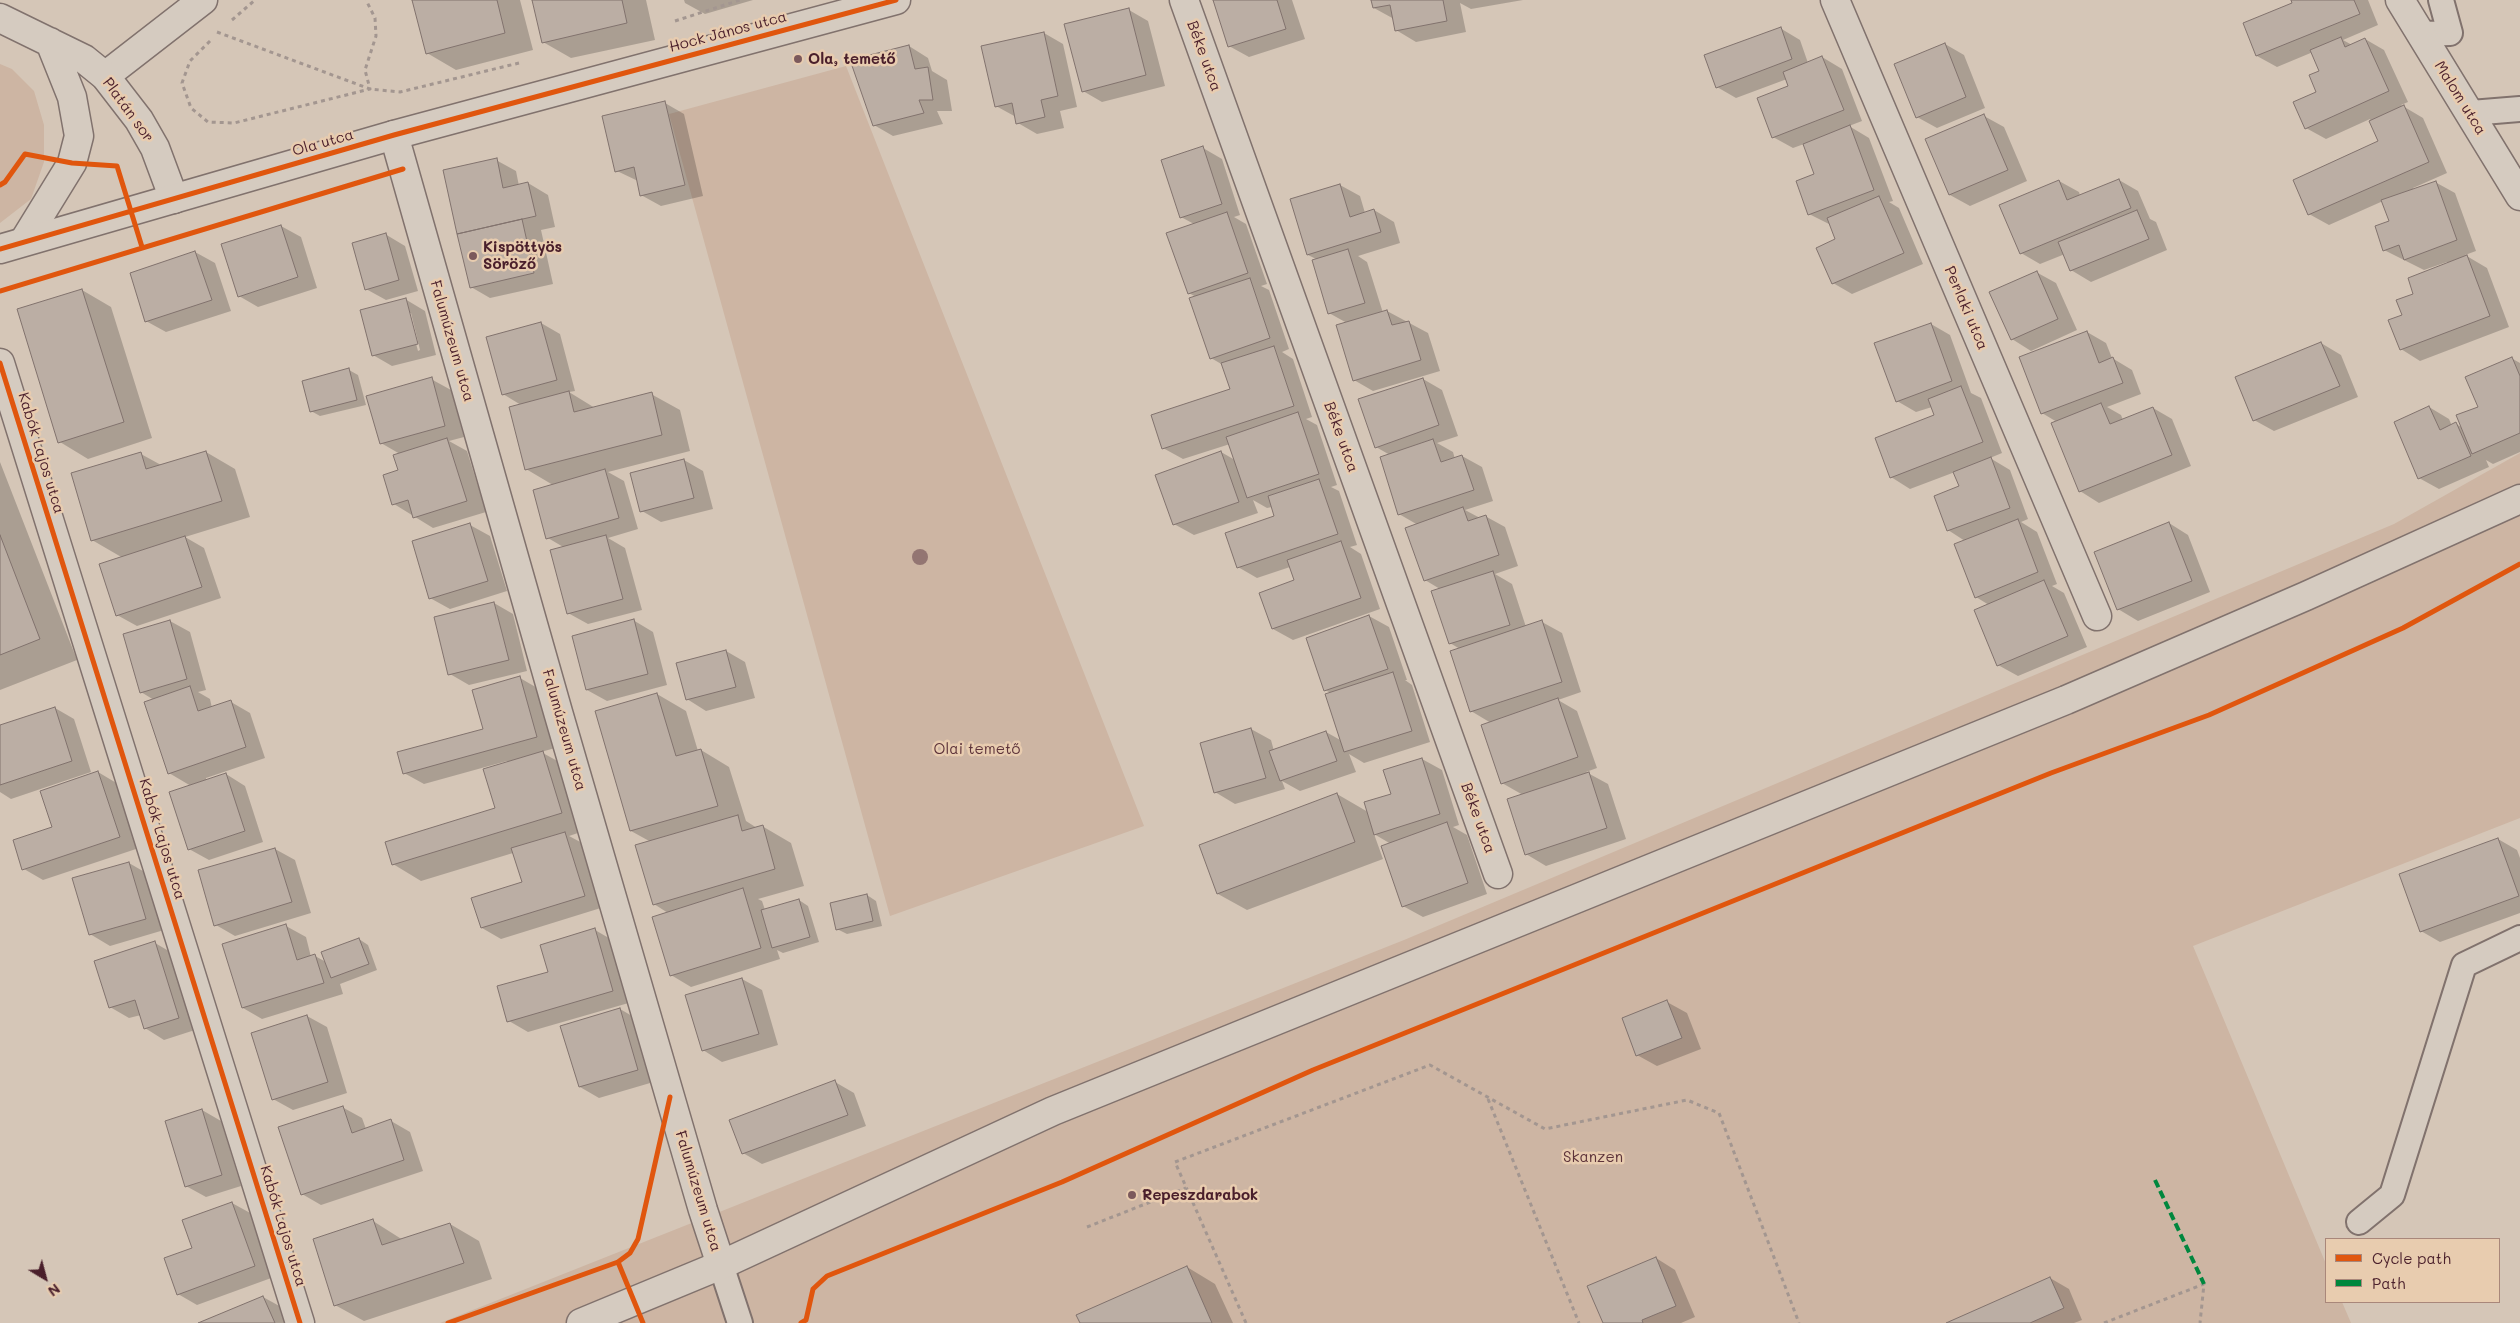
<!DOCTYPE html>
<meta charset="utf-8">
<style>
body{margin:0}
#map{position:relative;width:2520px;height:1323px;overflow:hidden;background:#d5c6b7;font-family:Mali,sans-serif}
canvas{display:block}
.legend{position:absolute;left:2325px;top:1238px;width:175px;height:65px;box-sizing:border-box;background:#e8ccaf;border:1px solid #a9877a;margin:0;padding:6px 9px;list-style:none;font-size:15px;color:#4a1f2b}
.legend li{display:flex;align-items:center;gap:10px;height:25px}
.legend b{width:25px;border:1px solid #a9877a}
.north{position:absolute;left:20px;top:1253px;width:50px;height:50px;-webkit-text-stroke:4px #e8ccaf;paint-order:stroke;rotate:143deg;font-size:14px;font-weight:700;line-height:20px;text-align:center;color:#4a1f2b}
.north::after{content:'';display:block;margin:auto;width:18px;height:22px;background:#4a1f2b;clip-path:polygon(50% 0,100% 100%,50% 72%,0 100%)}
</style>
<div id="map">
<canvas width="2520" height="1323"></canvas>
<ul class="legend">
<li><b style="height:6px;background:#e0560e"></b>Cycle path</li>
<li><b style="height:6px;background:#00873e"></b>Path</li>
</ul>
<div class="north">N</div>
</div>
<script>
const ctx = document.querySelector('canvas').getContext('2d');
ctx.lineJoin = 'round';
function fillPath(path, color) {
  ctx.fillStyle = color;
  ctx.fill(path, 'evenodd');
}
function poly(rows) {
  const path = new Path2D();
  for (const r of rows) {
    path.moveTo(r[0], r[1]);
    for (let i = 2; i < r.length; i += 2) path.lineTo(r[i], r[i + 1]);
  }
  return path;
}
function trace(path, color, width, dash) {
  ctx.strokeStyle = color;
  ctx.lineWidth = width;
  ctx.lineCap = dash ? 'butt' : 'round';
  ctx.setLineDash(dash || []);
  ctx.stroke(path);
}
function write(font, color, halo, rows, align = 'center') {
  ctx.font = font + ' Mali,sans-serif';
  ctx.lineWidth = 5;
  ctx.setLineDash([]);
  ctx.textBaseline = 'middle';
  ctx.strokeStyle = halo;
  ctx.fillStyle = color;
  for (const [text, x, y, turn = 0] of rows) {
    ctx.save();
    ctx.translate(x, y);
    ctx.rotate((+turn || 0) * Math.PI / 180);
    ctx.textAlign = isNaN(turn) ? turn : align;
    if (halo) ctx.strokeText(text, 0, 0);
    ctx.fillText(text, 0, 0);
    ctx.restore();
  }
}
const green = poly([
 [0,64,12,69,34,91,44,125,44,162,31,199,0,223],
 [846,66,1144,826,890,916,669,114],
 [2520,453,2520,818,2193,946,2326,1264,2326,1302,2342,1302,2351,1323,440,1323,1404,940,2394,524]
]);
const shadow = poly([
 [413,0,520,0,533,50,456,70,427,53],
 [533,0,646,0,655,40,571,58,543,42],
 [684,0,753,0,705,14,685,3],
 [1214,0,1292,0,1305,39,1249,57,1229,46],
 [1373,0,1523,0,1471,9,1460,3,1466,32,1416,42,1396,30,1394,19,1374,8],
 [2292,0,2368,0,2378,25,2343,40,2352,45,2365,39,2384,50,2408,102,2401,105,2423,118,2447,173,2413,188,2413,190,2435,182,2455,193,2476,251,2465,255,2487,268,2509,327,2420,361,2401,349,2404,316,2415,294,2448,264,2447,262,2424,270,2384,250,2391,221,2383,201,2329,225,2309,214,2380,142,2370,119,2326,139,2306,128,2318,92,2321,71,2313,52,2277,67,2257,56,2244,24,2293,4],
 [1129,10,1148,21,1165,86,1102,102,1083,91],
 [1780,28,1800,40,1808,63,1822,57,1842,69,1862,121,1849,126,1869,138,1893,201,1889,202,1899,208,1923,264,1852,294,1833,283,1837,240,1831,225,1809,214,1815,175,1804,144,1793,148,1773,137,1790,87,1787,79,1736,98,1717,87],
 [1044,33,1063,44,1077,107,1060,111,1064,128,1037,134,1018,123,1016,117,996,106],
 [1945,44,1964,55,1985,108,1937,128,1917,117],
 [909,46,928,58,932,71,947,80,952,111,937,111,943,124,893,136,874,125],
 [665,103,684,114,703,196,661,206,641,195,638,181,617,171],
 [1984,116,2004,127,2027,181,1970,206,1950,195,1927,140],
 [1203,148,1222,159,1240,215,1234,217,1246,224,1267,284,1261,286,1269,290,1289,349,1282,352,1293,359,1312,417,1306,419,1317,425,1337,485,1331,487,1339,491,1357,545,1350,547,1361,554,1380,609,1293,640,1273,629,1261,593,1295,581,1290,567,1257,578,1238,567,1276,517,1272,507,1267,508,1253,500,1258,513,1194,535,1174,524,1221,452,1235,460,1230,444,1183,459,1163,448,1231,390,1223,365,1211,358,1196,297,1189,293,1194,224,1181,217],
 [496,160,516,171,519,186,528,183,548,195,555,227,541,230,553,284,490,298,471,287],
 [2119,180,2138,191,2150,219,2156,222,2167,250,2091,282,2071,270,2065,254,2040,264,2021,253,2059,181,2079,192,2080,196],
 [1340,185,1360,196,1365,213,1374,210,1394,222,1400,243,1358,256,1367,262,1383,313,1387,311,1428,333,1440,371,1373,391,1354,380,1347,323,1329,313,1318,260,1308,255,1291,200],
 [281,226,301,237,317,288,258,307,239,296],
 [385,234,405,246,418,291,386,300,366,289],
 [195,252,215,263,231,311,166,332,146,321],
 [2036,272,2056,283,2077,330,2031,351,2012,339],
 [82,290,111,307,152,438,88,459,60,442],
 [405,299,425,311,436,355,392,366,373,355],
 [408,313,411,313,420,350,418,351],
 [541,323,560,334,575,391,569,392,595,408,651,394,680,410,690,451,608,472,624,481,638,529,608,538,625,548,642,610,588,624,568,613,565,548,548,538,553,485,526,469,521,405,503,394],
 [1931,324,1950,335,1971,393,1981,398,2002,453,1990,458,2010,470,2028,519,2021,522,2037,532,2057,584,2052,586,2064,593,2087,647,2018,676,1998,665,1989,605,1976,597,1965,541,1948,530,1960,487,1955,472,1910,489,1891,477,1936,416,1932,407,1916,412,1897,401],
 [2087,332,2106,343,2112,358,2132,370,2141,394,2107,407,2121,415,2123,420,2153,408,2172,419,2191,466,2099,503,2080,491,2057,422,2042,413],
 [2321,343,2341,355,2358,397,2274,431,2254,420],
 [2511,358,2520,363,2520,452,2493,464,2486,460,2489,467,2439,489,2419,478,2429,407,2449,419,2452,426,2456,424,2463,428,2479,407],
 [349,370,358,375,366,405,320,416,311,411],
 [431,379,451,390,464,437,449,441,467,451,486,512,433,528,394,504,399,471,400,454,381,443],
 [1423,379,1442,390,1458,436,1437,443,1453,452,1455,459,1462,456,1482,467,1493,501,1465,510,1480,518,1485,516,1505,527,1518,566,1495,574,1512,584,1526,627,1542,622,1562,633,1581,692,1558,700,1577,711,1597,768,1586,772,1608,784,1626,839,1546,866,1526,854,1523,795,1502,783,1491,723,1471,711,1460,649,1450,643,1440,589,1425,580,1418,525,1399,514,1390,455,1376,447],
 [206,452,235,469,250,517,185,537,204,548,221,598,137,626,117,615,123,558,92,540,141,454,161,465],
 [684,460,703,471,713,509,661,522,642,511],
 [0,462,77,660,0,690],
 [2169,523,2188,535,2210,592,2138,621,2118,609],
 [470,525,490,536,507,591,450,609,430,598],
 [494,603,513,614,527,671,469,685,450,674],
 [1369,616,1389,627,1407,680,1405,680,1412,685,1430,742,1364,763,1349,754,1356,772,1300,791,1282,781,1285,789,1235,804,1215,792,1251,729,1271,740,1274,751,1326,732,1342,741,1331,693,1325,690],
 [633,620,653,632,667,685,607,701,587,690],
 [170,621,190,632,206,690,198,692,210,699,212,708,231,702,250,713,265,758,206,778,206,781,226,774,245,786,263,842,209,860,189,849,191,786,169,773,154,700,141,692],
 [726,651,745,662,755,698,706,711,687,699],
 [520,678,539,689,555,748,541,752,572,769,590,829,569,836,584,844,604,907,501,939,482,928,523,883,513,853,421,881,393,864,497,808,507,761,424,784,404,773,484,729],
 [657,694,686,711,698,751,701,750,729,767,746,821,757,828,762,826,791,843,804,886,758,899,762,901,765,910,799,900,808,906,819,942,783,953,777,950,780,959,691,987,671,975,668,913,654,904,651,842,631,831],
 [55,708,74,719,91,772,11,799,0,792,0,726],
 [1422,759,1442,770,1459,825,1453,827,1467,835,1487,894,1423,917,1403,906,1391,844,1374,834,1383,859,1247,910,1218,894,1201,846,1337,794,1368,812,1393,794],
 [98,772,118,784,139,848,43,880,24,869],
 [2498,839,2517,850,2520,858,2520,913,2440,942,2421,931],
 [275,849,295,860,311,913,235,936,216,925,200,871],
 [129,863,148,874,164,930,110,946,90,934],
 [867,895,876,901,882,926,847,934,837,929],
 [286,926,306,937,311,957,315,956,326,962,359,939,368,945,377,970,340,984,343,994,262,1019,243,1008],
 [595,930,614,941,632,1002,528,1032,509,1021,550,973],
 [155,943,174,954,198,1029,164,1040,145,1028,141,1015,129,1018,110,1007],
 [742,979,762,990,778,1045,722,1062,703,1050],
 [1667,1002,1687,1013,1701,1049,1657,1066,1637,1055],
 [620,1009,639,1020,657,1081,599,1098,580,1087],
 [307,1016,327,1027,347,1093,293,1110,273,1099],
 [835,1082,854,1093,866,1126,762,1164,743,1153],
 [342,1107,362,1118,366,1129,391,1121,410,1132,423,1171,321,1205,302,1194],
 [202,1110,221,1121,241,1186,206,1197,186,1186],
 [232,1203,252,1214,274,1277,197,1305,178,1294,193,1249],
 [373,1221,403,1240,450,1224,479,1241,492,1279,364,1321,335,1305],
 [1656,1258,1675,1270,1695,1317,1681,1323,1604,1323],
 [1187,1267,1215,1284,1233,1323,1081,1323],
 [2050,1278,2069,1289,2082,1320,2074,1323,1948,1323],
 [263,1297,283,1308,289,1323,201,1323]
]);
const building = poly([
 [412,0,497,0,505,33,426,54,412,0],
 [532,0,622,0,627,23,542,43,532,0],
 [1213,0,1277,0,1286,29,1228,47,1213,0],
 [1371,0,1443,0,1447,21,1395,31,1390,5,1373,8,1371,0],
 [2291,0,2354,0,2360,14,2256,56,2243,23,2292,3,2291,0],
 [1129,8,1146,75,1082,92,1064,24,1129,8],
 [1781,27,1792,59,1716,88,1704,55,1781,27],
 [1044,32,1058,96,1041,100,1045,117,1016,124,1012,103,995,107,981,46,1044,32],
 [2341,37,2345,47,2365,38,2389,91,2305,129,2293,102,2316,92,2309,75,2319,71,2310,50,2341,37],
 [1945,43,1966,97,1916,118,1894,64,1945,43],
 [909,45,915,69,928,67,933,100,919,100,924,113,873,126,850,60,909,45],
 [1822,56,1844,110,1772,138,1757,98,1788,86,1783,72,1822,56],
 [665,101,685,185,640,196,634,167,615,172,602,116,665,101],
 [2404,105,2429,162,2308,215,2293,180,2378,141,2369,121,2404,105],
 [1984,114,2008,170,1949,195,1925,139,1984,114],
 [1850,125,1874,190,1808,215,1796,181,1814,174,1803,144,1850,125],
 [1203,146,1222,204,1180,218,1161,160,1203,146],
 [497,158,503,188,528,182,536,216,457,234,443,170,497,158],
 [2119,179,2131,208,2020,254,1999,205,2059,180,2067,200,2119,179],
 [2436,181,2457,240,2404,260,2399,245,2383,251,2375,226,2389,221,2381,200,2436,181],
 [1340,184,1350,217,1374,209,1381,232,1307,255,1290,199,1340,184],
 [1879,196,1904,253,1832,284,1816,248,1835,239,1827,218,1879,196],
 [2137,210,2149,239,2070,271,2058,242,2137,210],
 [1227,212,1248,273,1188,294,1166,233,1227,212],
 [522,219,534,273,470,288,457,234,522,219],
 [281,225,298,277,238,297,221,244,281,225],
 [386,233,399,280,365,290,352,243,386,233],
 [1348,249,1365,303,1328,314,1312,260,1348,249],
 [195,251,212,300,145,322,130,273,195,251],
 [2467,255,2490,316,2400,350,2388,320,2402,315,2396,300,2413,294,2408,278,2467,255],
 [2037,271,2058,319,2011,340,1989,292,2037,271],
 [1250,278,1270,338,1210,359,1189,298,1250,278],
 [82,289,124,422,58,443,17,309,82,289],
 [406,298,418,344,372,356,360,310,406,298],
 [1387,310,1392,325,1409,321,1421,360,1353,381,1336,325,1387,310],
 [541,322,557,380,502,395,486,337,541,322],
 [1931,323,1952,381,1896,402,1874,343,1931,323],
 [2087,331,2099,363,2113,357,2123,383,2041,414,2019,357,2087,331],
 [2321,342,2340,386,2253,421,2235,377,2321,342],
 [1274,346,1294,406,1162,449,1151,415,1230,389,1221,363,1274,346],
 [2512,357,2520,376,2520,433,2472,454,2456,415,2478,407,2465,377,2512,357],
 [349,368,357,400,310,412,302,381,349,368],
 [432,377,445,426,380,444,366,396,432,377],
 [1423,378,1439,425,1375,448,1358,399,1423,378],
 [1961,386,1983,442,1890,478,1875,438,1934,415,1928,399,1961,386],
 [569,391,574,412,652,392,662,435,525,470,509,407,569,391],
 [2101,403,2110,424,2153,407,2172,455,2079,492,2051,423,2101,403],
 [2429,406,2440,430,2456,422,2471,456,2418,479,2394,422,2429,406],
 [1298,412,1319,474,1247,498,1226,437,1298,412],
 [447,438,467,501,413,518,408,500,392,505,383,475,398,470,393,455,447,438],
 [1433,439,1441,462,1462,455,1474,490,1398,515,1380,457,1433,439],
 [206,451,222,501,91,541,71,473,141,452,146,469,206,451],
 [1221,451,1239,502,1173,525,1155,475,1221,451],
 [1991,457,2010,508,1947,531,1934,496,1959,486,1953,472,1991,457],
 [684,459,694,498,640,512,630,473,684,459],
 [605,469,619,518,546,539,533,490,605,469],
 [1319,479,1338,534,1237,568,1225,533,1274,516,1268,496,1319,479],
 [1463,507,1468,521,1486,515,1499,555,1424,581,1405,528,1463,507],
 [2018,519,2038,572,1975,598,1954,544,2018,519],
 [2169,522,2192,581,2117,610,2094,552,2169,522],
 [470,523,488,581,429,599,412,541,470,523],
 [0,535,40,639,0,655,0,535],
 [606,535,623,599,567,614,550,550,606,535],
 [185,536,202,587,116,616,99,564,185,536],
 [1341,541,1361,598,1272,629,1259,593,1294,580,1287,560,1341,541],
 [1493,571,1510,625,1449,644,1431,591,1493,571],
 [2044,580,2068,636,1997,666,1974,610,2044,580],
 [494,602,509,660,448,675,434,617,494,602],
 [1369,615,1388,669,1324,691,1306,638,1369,615],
 [634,619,648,674,586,690,572,636,634,619],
 [170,620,187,679,140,693,123,634,170,620],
 [1542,620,1562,682,1470,712,1450,651,1542,620],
 [726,650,736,687,686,700,676,663,726,650],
 [1393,672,1412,731,1344,752,1325,694,1393,672],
 [520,676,537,737,403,774,397,752,483,729,472,690,520,676],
 [190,686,198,711,231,700,246,747,168,774,144,702,190,686],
 [657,693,676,756,701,749,718,806,630,831,595,711,657,693],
 [1558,698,1578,757,1501,784,1481,725,1558,698],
 [55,707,72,761,0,785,0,725,55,707],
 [1251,728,1266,778,1214,793,1200,743,1251,728],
 [1326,731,1337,761,1280,781,1269,751,1326,731],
 [543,751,562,813,392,865,385,842,495,808,483,769,543,751],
 [1422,758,1440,814,1374,835,1364,802,1391,794,1383,770,1422,758],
 [98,771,120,837,22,870,13,840,52,827,40,791,98,771],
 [1589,772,1607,828,1525,855,1507,799,1589,772],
 [226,773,245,831,188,850,169,792,226,773],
 [1337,793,1355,842,1217,894,1199,845,1337,793],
 [738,815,742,831,763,825,775,869,653,905,635,845,738,815],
 [1447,822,1468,883,1402,907,1381,846,1447,822],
 [565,832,585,896,481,928,471,898,522,882,511,848,565,832],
 [2498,838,2519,896,2420,932,2399,874,2498,838],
 [275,848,292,902,214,926,198,870,275,848],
 [129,862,146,919,89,935,72,878,129,862],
 [743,888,761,948,670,976,652,917,743,888],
 [867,894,873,921,836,930,830,903,867,894],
 [799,899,810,937,772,948,761,910,799,899],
 [286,924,297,960,315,954,324,983,242,1008,222,944,286,924],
 [595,928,613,991,507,1022,497,986,548,972,540,945,595,928],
 [359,938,369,964,331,978,321,952,359,938],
 [155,941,179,1018,144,1029,135,1000,109,1008,94,961,155,941],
 [742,978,759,1034,702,1051,685,995,742,978],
 [1667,1000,1682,1038,1636,1056,1622,1018,1667,1000],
 [620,1008,638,1070,579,1087,560,1026,620,1008],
 [307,1015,328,1082,272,1100,251,1033,307,1015],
 [835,1080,848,1115,742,1154,729,1120,835,1080],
 [343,1106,352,1133,391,1119,404,1160,301,1195,278,1127,343,1106],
 [202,1109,222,1175,185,1187,165,1121,202,1109],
 [232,1202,255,1266,177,1295,164,1258,192,1248,182,1220,232,1202],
 [373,1219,382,1245,450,1223,464,1263,334,1306,313,1239,373,1219],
 [1656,1257,1676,1306,1642,1320,1643,1323,1603,1323,1587,1286,1656,1257],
 [1187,1266,1212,1323,1080,1323,1076,1315,1187,1266],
 [2050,1277,2064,1308,2030,1323,1946,1323,2050,1277],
 [263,1296,275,1323,198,1323,263,1296]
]);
const path = poly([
 [232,20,255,0],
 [675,21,740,0],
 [217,32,370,89,400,92,519,63],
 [210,41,190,61,182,83,191,108,208,122,234,123,370,89,365,70,376,36,375,18,366,0],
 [1488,1099,1579,1323],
 [1087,1227,1186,1188],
 [1246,1323,1175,1162,1430,1065,1545,1129,1687,1100,1719,1113,1799,1323],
 [2104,1323,2204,1284,2200,1323]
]);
const service = poly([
 [2420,34,2450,33,2441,0],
 [2471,113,2520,109],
 [2359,1222,2392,1195,2464,965,2520,938],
 [721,1265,740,1323]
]);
const minor = poly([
 [1184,0,1498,874],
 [1835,0,2097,616],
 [2400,0,2520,196],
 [105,76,203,0],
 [394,135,558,712,703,1210,721,1265],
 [0,363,300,1323]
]);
const tertiary = poly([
 [0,18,84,59,105,76,139,120,155,148,174,199],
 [24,241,72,163,79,136,72,97,50,42],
 [581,1323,721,1265,1053,1111,2066,700,2306,596,2520,499]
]);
const primary = poly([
 [0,249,394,135,896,0]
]);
const quiet = poly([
 [2155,1180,2204,1284]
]);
const cycleway = poly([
 [0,185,5,182,25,154,72,163,117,166,142,247],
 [0,249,394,135,896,0],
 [0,291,403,169],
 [0,363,300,1323],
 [618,1262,643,1323],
 [448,1323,618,1262,630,1253,638,1239,670,1097],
 [801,1323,806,1320,813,1289,827,1276,1062,1182,1313,1070,2051,773,2209,715,2403,628,2520,564]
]);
const trees = [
 [920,557]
];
const markers = [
 [798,59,5,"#7b595c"],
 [473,256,5,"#7b595c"],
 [1132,1195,5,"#7b595c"]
];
const streetNames = [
 ["Hock János utca",728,32,-15],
 ["Béke utca",1204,56,70],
 ["Malom utca",2460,98,58],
 ["Platán sor",128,110,54],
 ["Ola utca",323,143,-16],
 ["Perlaki utca",1966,308,67],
 ["Falumúzeum utca",452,341,74],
 ["Béke utca",1341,437,70],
 ["Kabók Lajos utca",41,453,73],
 ["Falumúzeum utca",564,730,74],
 ["Béke utca",1478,818,70],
 ["Kabók Lajos utca",162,839,73],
 ["Falumúzeum utca",698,1191,73],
 ["Kabók Lajos utca",283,1226,73]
];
const poiNames = [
 ["Ola, temető",808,59],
 ["Kispöttyös",483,247],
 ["Söröző",483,264],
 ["Repeszdarabok",1142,1195]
];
const parkNames = [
 ["Olai temető",977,749],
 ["Skanzen",1593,1157]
];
fillPath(green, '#cdb5a3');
fillPath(shadow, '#0003');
fillPath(building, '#bbaea4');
trace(building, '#81726d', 1);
trace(service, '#81726d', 28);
trace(minor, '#81726d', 31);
trace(tertiary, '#81726d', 31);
trace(primary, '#81726d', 31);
trace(path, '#a39690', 3, [4, 4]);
trace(service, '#d5cbc0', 24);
trace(minor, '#d5cbc0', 28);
trace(tertiary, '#d5cbc0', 28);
trace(primary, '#d5cbc0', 28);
trace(quiet, '#00873e', 4, [8, 4]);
trace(cycleway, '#e0560e', 5);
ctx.fillStyle = '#937572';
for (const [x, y] of trees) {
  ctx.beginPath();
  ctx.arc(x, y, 8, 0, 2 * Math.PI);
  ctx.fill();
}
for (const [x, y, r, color] of markers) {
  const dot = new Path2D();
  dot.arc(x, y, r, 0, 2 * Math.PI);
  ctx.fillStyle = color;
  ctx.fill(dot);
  trace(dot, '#e8ccaf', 2);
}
write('15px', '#4a1f2b', '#e8ccaf', streetNames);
write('bold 15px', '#4a1f2b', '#e8ccaf', poiNames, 'left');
write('15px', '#5d333a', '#e8ccaf', parkNames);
</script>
